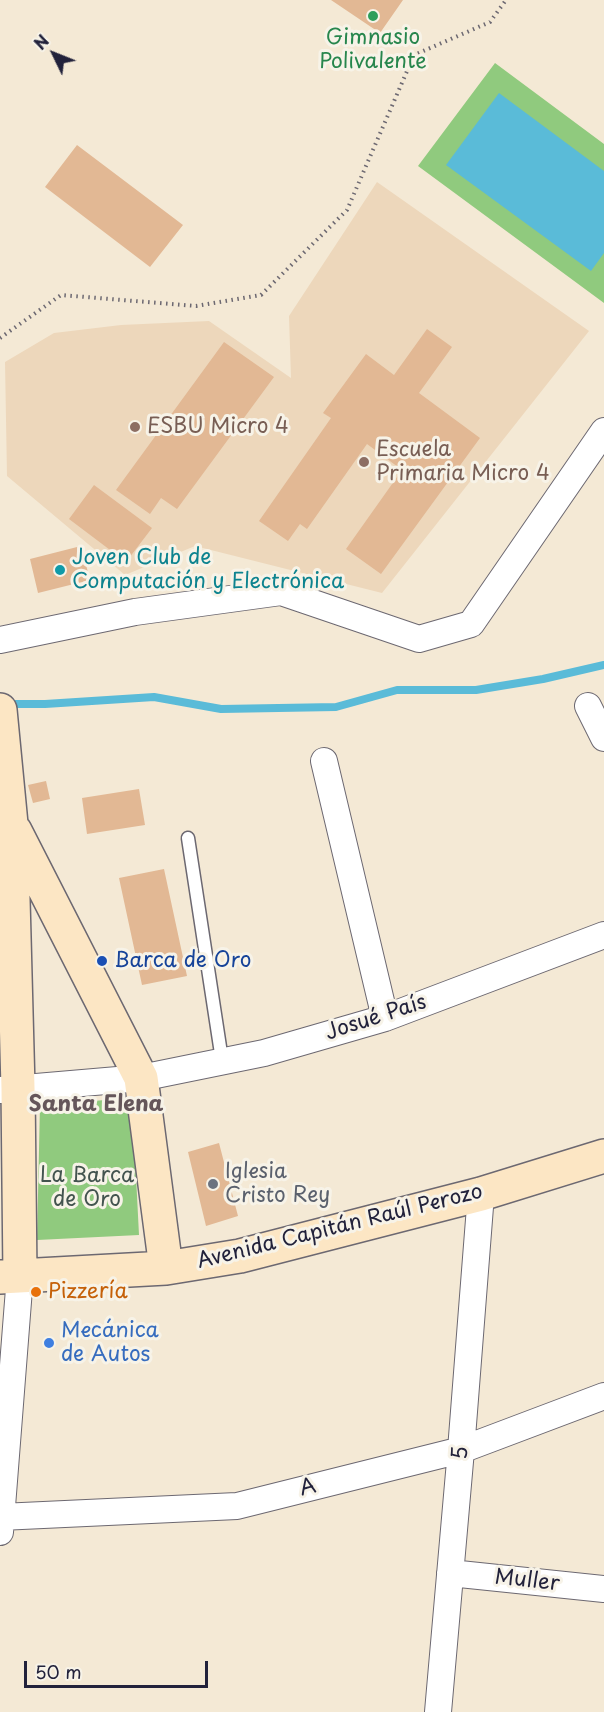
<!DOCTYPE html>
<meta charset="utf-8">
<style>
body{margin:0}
#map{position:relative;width:604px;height:1712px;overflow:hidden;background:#f4e9d5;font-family:"Playpen Sans",sans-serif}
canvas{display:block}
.north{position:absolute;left:24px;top:24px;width:60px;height:60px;-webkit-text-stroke:4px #f7f3e8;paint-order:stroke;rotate:313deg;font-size:16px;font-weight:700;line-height:24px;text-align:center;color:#22223b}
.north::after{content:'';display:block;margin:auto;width:21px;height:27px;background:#22223b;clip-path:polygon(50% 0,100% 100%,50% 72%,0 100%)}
.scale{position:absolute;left:24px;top:1661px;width:184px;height:27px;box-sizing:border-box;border:3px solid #22223b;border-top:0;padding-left:8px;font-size:18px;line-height:21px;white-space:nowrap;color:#22223b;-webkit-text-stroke:4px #f7f3e8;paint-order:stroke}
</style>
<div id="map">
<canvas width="604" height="1712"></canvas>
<div class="north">N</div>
<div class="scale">50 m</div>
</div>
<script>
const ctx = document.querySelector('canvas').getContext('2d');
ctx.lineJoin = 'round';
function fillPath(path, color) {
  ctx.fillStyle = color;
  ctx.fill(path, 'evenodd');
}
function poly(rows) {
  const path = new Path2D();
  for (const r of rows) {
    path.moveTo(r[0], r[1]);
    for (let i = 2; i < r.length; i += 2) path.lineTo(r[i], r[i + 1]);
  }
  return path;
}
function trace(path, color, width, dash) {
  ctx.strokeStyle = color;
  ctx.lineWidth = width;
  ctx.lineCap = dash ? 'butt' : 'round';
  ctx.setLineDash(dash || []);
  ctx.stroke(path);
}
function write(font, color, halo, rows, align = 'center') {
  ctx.font = font + ' "Playpen Sans",sans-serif';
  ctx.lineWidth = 6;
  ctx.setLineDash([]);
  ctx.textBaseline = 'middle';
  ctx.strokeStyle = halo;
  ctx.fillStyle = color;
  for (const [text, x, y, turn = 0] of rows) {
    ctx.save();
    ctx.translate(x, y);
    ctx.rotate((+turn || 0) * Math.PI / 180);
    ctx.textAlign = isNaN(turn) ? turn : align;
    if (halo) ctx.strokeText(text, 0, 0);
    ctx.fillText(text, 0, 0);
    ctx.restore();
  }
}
const built = poly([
 [377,182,589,331,382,593,195,546,125,575,7,476,5,362,54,333,121,325,209,321,291,378,289,316]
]);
const green = poly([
 [495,63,604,144,604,303,418,166],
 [132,1098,139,1235,37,1240,40,1105]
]);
const water = poly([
 [499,93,604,171,604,253,591,271,446,165]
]);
const stream = poly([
 [4,704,45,704,154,697,221,709,336,707,397,690,476,690,543,679,604,665]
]);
const building = poly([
 [331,0,403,0,380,33],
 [77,145,183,225,150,267,45,187],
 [427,329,452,347,419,393,480,438,381,574,346,549,402,470,367,444,307,529,300,524,288,541,259,521,331,418,323,413,366,354,394,375],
 [224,342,274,377,177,509,161,498,150,514,116,490],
 [94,485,152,528,126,562,69,519],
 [81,546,90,580,38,593,30,559],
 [46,781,50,799,33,803,28,785],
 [139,789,145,825,87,834,82,798],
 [164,869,187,976,142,985,119,878],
 [219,1143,238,1216,206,1226,188,1152]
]);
const path = poly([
 [0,338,61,295,196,306,261,295,347,210,414,55,490,22,506,0]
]);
const lane = poly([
 [188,838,222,1060]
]);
const street = poly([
 [0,640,135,612,281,592,419,639,471,624,604,431],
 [588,706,604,738],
 [324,761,385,1018],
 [0,1090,141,1078,264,1053,385,1018,604,935],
 [0,1517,237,1506,461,1450,604,1396],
 [0,1532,20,1276],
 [450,1573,604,1589],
 [438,1712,461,1450,481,1194]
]);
const secondary = poly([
 [0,710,11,824,18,1088,20,1276],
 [15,831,141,1078,166,1268],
 [0,1277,166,1268,240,1256,481,1194,604,1156]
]);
const markers = [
 [373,16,6,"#2e9e5b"],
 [135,427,6,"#8d6e63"],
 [364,462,6,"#8d6e63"],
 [60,570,6,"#0f9aa8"],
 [102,961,6,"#1a4fb4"],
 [213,1184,6,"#6b7280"],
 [36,1292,6,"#e8710a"],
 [49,1343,6,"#3f7fe0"]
];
const leisureNames = [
 ["Gimnasio",373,38],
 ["Polivalente",373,62]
];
const educationNames = [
 ["ESBU Micro 4",147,427],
 ["Escuela",376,450],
 ["Primaria Micro 4",376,474]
];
const cultureNames = [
 ["Joven Club de",72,558],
 ["Computación y Electrónica",72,582]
];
const transitNames = [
 ["Barca de Oro",114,961]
];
const streetNames = [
 ["Josué País",376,1018,-18],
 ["Avenida Capitán Raúl Perozo",340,1227,-14],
 ["5",461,1453,-85],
 ["A",308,1488,-14],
 ["Muller",527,1581,6]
];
const worshipNames = [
 ["Iglesia",225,1172],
 ["Cristo Rey",225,1196]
];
const parkNames = [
 ["La Barca",87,1176],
 ["de Oro",87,1200]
];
const foodNames = [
 ["Pizzería",48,1292]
];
const shopNames = [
 ["Mecánica",61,1331],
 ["de Autos",61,1355]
];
const neighbourhoodNames = [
 ["Santa Elena",96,1105]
];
fillPath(built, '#edd7bb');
fillPath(green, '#90ca7e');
fillPath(water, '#5abbd8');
trace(stream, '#5abbd8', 8);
fillPath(building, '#e2b894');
trace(lane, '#6c6871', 15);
trace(street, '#6c6871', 28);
trace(secondary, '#6c6871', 36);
trace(path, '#6c6871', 4, [1.5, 4.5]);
trace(lane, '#fff', 12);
trace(street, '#fff', 26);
trace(secondary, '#fce6c4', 33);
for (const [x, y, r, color] of markers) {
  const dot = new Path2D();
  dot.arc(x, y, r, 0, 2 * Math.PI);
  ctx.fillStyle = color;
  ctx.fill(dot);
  trace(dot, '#f7f3e8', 2);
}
write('21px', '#27864d', '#f7f3e8', leisureNames);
write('21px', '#785e54', '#f7f3e8', educationNames, 'left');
write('21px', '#0d838f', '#f7f3e8', cultureNames, 'left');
write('21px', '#164399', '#f7f3e8', transitNames, 'left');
write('21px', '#22223b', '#f7f3e8', streetNames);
write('21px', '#5b616d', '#f7f3e8', worshipNames, 'left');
write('21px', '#43544f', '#f7f3e8', parkNames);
write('21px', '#c56008', '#f7f3e8', foodNames, 'left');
write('21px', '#366cbe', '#f7f3e8', shopNames, 'left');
write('bold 22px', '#65565a', '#f7f3e8', neighbourhoodNames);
</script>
